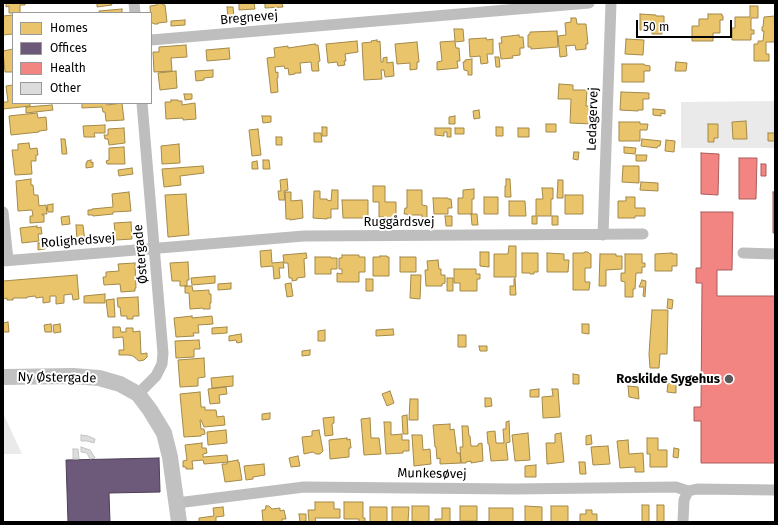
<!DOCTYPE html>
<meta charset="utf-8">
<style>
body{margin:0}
#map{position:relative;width:778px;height:525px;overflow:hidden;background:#fff;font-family:"Fira Sans",sans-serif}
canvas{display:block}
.frame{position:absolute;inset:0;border:4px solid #000;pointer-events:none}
.legend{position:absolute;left:12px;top:12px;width:140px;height:92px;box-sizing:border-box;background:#fff;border:1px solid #999;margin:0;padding:5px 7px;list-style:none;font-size:12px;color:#000}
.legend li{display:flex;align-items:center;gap:8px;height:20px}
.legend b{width:20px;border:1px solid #999}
.scale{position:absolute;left:636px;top:20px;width:96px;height:18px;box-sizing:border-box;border:2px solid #000;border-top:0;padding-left:5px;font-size:12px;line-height:14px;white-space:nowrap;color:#000;-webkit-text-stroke:3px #fff;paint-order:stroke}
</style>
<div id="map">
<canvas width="778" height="525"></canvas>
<div class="frame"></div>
<ul class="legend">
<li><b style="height:11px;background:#e9c46a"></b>Homes</li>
<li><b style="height:11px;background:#6d597a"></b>Offices</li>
<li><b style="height:11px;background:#f28482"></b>Health</li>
<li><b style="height:11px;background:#dcdcdc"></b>Other</li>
</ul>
<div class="scale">50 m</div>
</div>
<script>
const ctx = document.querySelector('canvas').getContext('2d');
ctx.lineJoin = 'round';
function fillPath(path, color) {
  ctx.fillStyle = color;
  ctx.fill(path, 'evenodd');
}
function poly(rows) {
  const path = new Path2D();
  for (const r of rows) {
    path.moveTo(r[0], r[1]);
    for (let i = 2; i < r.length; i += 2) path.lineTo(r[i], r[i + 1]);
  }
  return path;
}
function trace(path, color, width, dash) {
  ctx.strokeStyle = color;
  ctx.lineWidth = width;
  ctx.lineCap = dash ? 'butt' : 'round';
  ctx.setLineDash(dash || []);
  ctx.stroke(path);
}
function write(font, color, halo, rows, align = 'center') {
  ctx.font = font + ' "Fira Sans",sans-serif';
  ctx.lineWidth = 4;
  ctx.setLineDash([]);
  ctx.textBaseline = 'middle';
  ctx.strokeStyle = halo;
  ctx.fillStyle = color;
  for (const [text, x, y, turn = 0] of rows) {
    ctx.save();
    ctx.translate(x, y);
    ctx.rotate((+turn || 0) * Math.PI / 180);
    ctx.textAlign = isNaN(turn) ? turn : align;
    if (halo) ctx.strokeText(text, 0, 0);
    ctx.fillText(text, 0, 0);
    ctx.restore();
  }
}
const green = poly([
 [775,101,775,148,681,148,681,102],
 [3,413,22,454,3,454]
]);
const homes = poly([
 [6,3,25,3,25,5,20,5,20,13,9,13,9,6,6,7,6,3],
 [97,3,111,3,112,5,97,7,97,3],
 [157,3,162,3,163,5,165,5,167,22,158,23,158,24,154,24,153,23,151,23,150,6,157,5,157,3],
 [239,3,254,3,255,9,239,10,239,3],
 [265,3,282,3,283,7,265,8,265,3],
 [750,6,758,6,758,18,751,18,751,30,754,30,754,34,751,34,751,40,732,40,732,28,735,28,735,17,750,17,750,6],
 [227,7,233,7,234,17,228,18,227,7],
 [122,9,122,13,99,13,99,11,122,9],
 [640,14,656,15,656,16,664,16,664,30,662,30,662,34,652,34,652,30,640,30,640,14],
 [708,14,722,14,722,16,723,16,723,20,720,20,720,33,713,33,713,41,692,41,692,26,699,26,699,19,708,19,708,14],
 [13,15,13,34,3,35,3,16,13,15],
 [775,16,775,42,766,42,766,54,769,54,769,61,754,61,754,44,758,44,758,41,763,41,764,31,762,31,762,27,763,27,764,17,775,16],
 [571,18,576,18,577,24,586,24,588,44,586,44,586,49,576,50,575,45,567,46,566,45,567,56,560,57,558,36,566,35,565,23,571,22,571,18],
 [185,20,185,25,171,26,171,21,185,20],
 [454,29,463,29,464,41,455,42,456,48,459,48,460,61,457,61,458,68,437,70,437,62,442,61,440,42,455,41,454,29],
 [557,31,558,47,531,49,531,47,528,47,528,35,530,34,530,32,557,31],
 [519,35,519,37,523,37,524,48,520,48,520,55,512,56,513,58,501,59,499,43,502,43,501,37,519,35],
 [486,38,487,40,493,39,493,54,487,54,488,63,481,64,480,56,470,57,469,39,486,38],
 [626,39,644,40,643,55,625,54,626,39],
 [377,40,377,42,380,41,381,62,383,62,383,58,387,57,387,63,393,62,394,76,385,77,384,70,381,70,382,79,364,80,362,43,372,42,371,41,377,40],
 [357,41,358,52,345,54,346,61,344,61,345,65,338,66,337,62,328,63,326,44,357,41],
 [417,42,419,62,417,62,417,69,410,70,410,63,397,64,395,44,417,42],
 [315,44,315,45,318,45,320,61,318,62,319,71,312,71,311,62,300,63,301,73,295,73,295,74,289,75,288,68,285,69,284,66,275,67,276,73,278,72,278,78,277,78,278,92,271,93,267,58,275,57,274,48,288,46,288,48,315,44],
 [186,45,187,57,171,58,172,71,154,72,153,52,159,52,159,47,186,45],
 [229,48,230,59,207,61,206,50,229,48],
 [13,49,13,72,5,72,3,51,13,49],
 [495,57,499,57,500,67,496,67,495,57],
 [472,59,472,75,468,75,468,71,464,70,463,62,465,62,465,60,472,59],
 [676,62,687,63,686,71,675,71,676,62],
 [622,64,644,64,644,65,650,66,650,71,644,71,644,82,622,82,622,64],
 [213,70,213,77,204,78,204,80,196,81,195,71,213,70],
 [176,71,177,88,160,90,158,73,176,71],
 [559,84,573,85,573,90,587,90,586,106,592,106,592,124,570,123,571,99,558,99,559,84],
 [13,85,13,103,30,103,30,106,3,109,3,102,8,102,6,86,13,85],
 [621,92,649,93,649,99,643,99,643,110,638,110,638,111,620,110,621,92],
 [184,94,192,94,192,99,185,100,184,94],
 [171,100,178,100,178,101,182,101,182,105,195,103,196,119,183,120,183,118,166,119,165,102,171,102,171,100],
 [82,103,106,103,107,105,122,103,124,120,106,121,105,112,103,112,102,107,82,108,82,103],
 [52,105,53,110,26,113,26,107,52,105],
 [653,109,665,110,665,114,661,113,661,116,653,115,653,109],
 [479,110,480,118,474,119,473,111,479,110],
 [37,113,38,118,46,117,47,130,39,131,39,132,11,135,9,116,37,113],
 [262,116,271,116,271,122,263,123,262,116],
 [455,116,455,124,449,124,449,117,455,116],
 [746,121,747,139,733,139,732,122,746,121],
 [619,122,640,122,640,124,648,124,647,130,640,130,640,141,619,141,619,122],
 [546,124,556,124,556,132,546,132,546,124],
 [708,124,718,124,718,138,714,138,714,142,708,142,708,124],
 [105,125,105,133,94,133,95,137,84,137,83,126,105,125],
 [322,127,327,127,327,136,322,136,322,127],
 [496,127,503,127,503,136,496,136,496,127],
 [124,128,125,143,109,145,108,139,105,139,104,135,108,135,108,129,124,128],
 [435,128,451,128,451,137,447,137,447,132,444,132,444,136,435,135,435,128],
 [455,128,464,128,464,134,455,134,455,128],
 [518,128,529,128,529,137,518,137,518,128],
 [258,129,261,155,252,156,249,130,258,129],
 [314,133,321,133,322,142,314,142,314,133],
 [768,133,775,133,775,141,768,141,768,133],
 [276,137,282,137,282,145,276,145,276,137],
 [61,139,65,139,67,154,62,154,61,139],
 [642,139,661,141,660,146,658,146,657,148,641,146,642,139],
 [666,140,675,141,674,152,665,151,666,140],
 [29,143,30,149,37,148,38,155,36,155,36,161,31,161,32,174,15,175,12,150,18,150,18,144,29,143],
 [179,144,180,163,162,164,161,146,179,144],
 [124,147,125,164,107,164,106,161,109,160,109,148,124,147],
 [624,147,636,148,635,154,624,153,624,147],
 [574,152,579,152,578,160,573,159,574,152],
 [636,155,647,155,646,161,636,161,636,155],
 [91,160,91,163,93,162,93,167,86,168,86,163,87,163,87,161,91,160],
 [263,160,269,160,270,169,263,169,263,160],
 [257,161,258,169,252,169,252,162,257,161],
 [203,166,204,173,180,176,181,185,164,187,162,169,203,166],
 [623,166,639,166,639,183,622,182,623,166],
 [132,168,133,174,119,176,118,170,132,168],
 [31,179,31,185,33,185,34,195,38,195,39,206,46,205,47,214,42,214,42,215,44,215,44,222,30,223,30,216,33,216,32,210,18,211,16,181,31,179],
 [287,179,288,190,284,191,285,200,279,200,278,191,281,191,280,180,287,179],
 [506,179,510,179,511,197,505,197,505,186,506,186,506,179],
 [558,180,563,180,563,198,557,198,558,180],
 [641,182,658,183,658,191,640,190,641,182],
 [373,186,385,186,385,202,396,202,396,218,384,218,384,217,379,217,379,202,373,202,373,186],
 [542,188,553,188,553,199,551,199,551,216,537,216,537,224,532,224,532,216,536,216,536,199,543,199,542,188],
 [474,189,474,199,472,199,472,214,458,214,458,198,463,198,463,190,474,189],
 [332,190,338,190,338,209,331,209,331,218,327,218,327,219,313,218,314,191,320,191,320,199,327,199,327,200,331,201,332,190],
 [407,190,422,190,422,205,427,206,427,226,422,226,422,215,407,215,407,214,404,214,405,208,407,208,407,190],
 [129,192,131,211,113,212,113,214,93,216,93,215,88,215,88,210,92,210,92,209,113,207,112,194,129,192],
 [285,192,291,192,291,201,302,200,303,218,290,220,290,219,286,219,285,192],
 [186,194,189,235,168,237,165,195,186,194],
 [565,195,583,195,583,214,565,214,565,195],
 [484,197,498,197,498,214,484,214,484,197],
 [626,197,635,197,635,208,645,208,645,216,635,216,635,218,618,218,618,201,626,201,626,197],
 [433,198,448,198,448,199,451,199,452,208,448,208,448,214,434,214,433,198],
 [342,200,368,200,368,218,343,218,342,200],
 [509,201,525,201,526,216,509,216,509,201],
 [53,204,53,212,48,212,47,205,53,204],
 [471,214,477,214,478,225,472,225,471,214],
 [69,216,70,224,62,225,61,217,69,216],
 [445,216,452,216,452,226,446,226,445,216],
 [552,216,558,216,558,225,552,225,552,216],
 [131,222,132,239,116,240,114,223,131,222],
 [76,225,83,225,85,242,77,242,76,225],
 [37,226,37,228,41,227,42,234,38,234,39,241,22,243,20,228,37,226],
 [38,243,45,243,45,249,38,250,38,243],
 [509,246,516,246,516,277,494,277,494,254,508,254,509,246],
 [271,250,272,263,283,262,284,268,279,268,280,278,274,279,273,266,261,267,260,251,271,250],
 [480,252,489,252,489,267,480,266,480,252],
 [585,252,588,252,590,254,591,254,591,268,585,268,585,282,590,282,589,290,573,290,573,253,583,253,585,252],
 [306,253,307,258,304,259,305,277,297,278,297,280,292,281,292,278,289,278,288,263,284,263,283,255,306,253],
 [522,253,538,253,538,272,534,272,534,274,530,274,530,273,522,273,522,253],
 [547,253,564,254,564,260,569,260,568,272,547,272,547,253],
 [672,253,672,254,677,254,677,266,672,266,672,271,655,271,655,254,672,253],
 [600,254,616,254,616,256,622,256,622,269,606,270,606,286,599,286,600,254],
 [625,254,642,254,642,263,645,263,645,267,642,267,642,273,636,273,635,289,633,289,633,297,625,297,625,282,621,281,621,273,625,273,625,254],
 [342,255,359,255,359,257,365,257,365,272,359,272,359,282,337,282,337,273,342,274,342,269,339,269,339,258,342,258,342,255],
 [380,256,387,256,387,257,389,257,389,276,373,276,373,257,380,257,380,256],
 [315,257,331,257,331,258,337,258,337,269,331,269,331,274,315,274,315,257],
 [400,257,416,257,416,272,400,272,400,257],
 [438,260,439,269,441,269,441,275,445,275,445,283,442,284,442,286,426,286,425,270,428,270,427,261,438,260],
 [188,262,189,280,187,280,187,286,180,286,180,281,172,281,170,263,188,262],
 [135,263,136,288,135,288,135,291,121,292,120,284,104,285,103,277,106,277,106,272,119,271,118,264,135,263],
 [454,269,476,269,476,274,480,274,480,279,477,279,477,291,460,291,460,283,454,283,454,269],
 [77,275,79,299,73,300,72,294,64,295,64,303,56,304,56,296,50,296,50,302,43,303,43,297,36,298,35,296,27,297,27,298,13,298,13,300,7,300,7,298,3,299,3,281,77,275],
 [411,275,421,275,420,299,410,298,411,275],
 [215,276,215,283,192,285,191,278,215,276],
 [447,278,453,278,453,291,447,291,447,278],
 [515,278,516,295,510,295,510,286,514,286,514,279,515,278],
 [366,279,373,279,373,291,366,291,366,279],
 [642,280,646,281,645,297,643,296,644,287,639,287,642,280],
 [231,283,231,289,218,290,218,284,231,283],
 [291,283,293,296,287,297,285,284,291,283],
 [185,286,192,286,193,291,209,290,209,294,211,294,211,303,210,303,210,309,203,309,203,308,190,309,189,293,185,293,185,286],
 [105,294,105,303,84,303,84,296,105,294],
 [138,297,139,316,133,316,133,319,127,319,127,316,121,316,120,307,118,307,117,298,138,297],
 [114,299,115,317,108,317,106,300,114,299],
 [668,299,673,300,672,309,667,308,668,299],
 [652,310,668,310,667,354,660,354,659,368,650,368,649,354,652,310],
 [192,316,192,318,212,316,213,324,198,325,199,333,193,333,194,336,176,337,174,318,192,316],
 [8,322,9,332,3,332,3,323,8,322],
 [51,324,52,332,45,332,44,325,51,324],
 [60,324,61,332,54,333,53,325,60,324],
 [582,324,589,324,589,334,582,333,582,324],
 [113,327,120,327,121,332,126,332,126,328,133,328,133,332,140,331,141,354,147,353,147,357,144,360,139,361,133,356,129,355,119,355,119,350,124,350,123,337,113,338,113,327],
 [227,327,227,333,212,334,212,328,227,327],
 [393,329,394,335,376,336,376,330,393,329],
 [325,330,325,341,318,341,318,331,325,330],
 [241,334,242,342,237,343,236,340,229,341,229,336,241,334],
 [458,335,466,335,466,347,458,347,458,335],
 [199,340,200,349,194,349,194,357,176,358,175,341,199,340],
 [479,346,487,346,487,351,480,351,479,346],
 [310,350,310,355,302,356,302,351,310,350],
 [204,358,205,377,198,378,198,386,180,387,178,360,204,358],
 [573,374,579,375,579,384,573,384,573,374],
 [233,376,233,386,212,388,211,378,233,376],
 [668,383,676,383,676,393,667,392,668,383],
 [628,386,638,387,639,399,629,397,628,386],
 [226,387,227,394,219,395,220,403,210,404,208,389,226,387],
 [539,389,539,397,530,397,530,390,539,389],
 [552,389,558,389,560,417,543,418,542,397,553,396,552,389],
 [390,391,394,403,387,406,382,394,390,391],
 [200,392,201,407,205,407,205,410,216,410,217,417,224,416,225,425,204,427,201,420,200,420,201,429,204,429,205,434,201,435,201,436,184,437,180,394,200,392],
 [485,398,491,398,492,406,485,407,485,398],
 [410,399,418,399,418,420,409,420,410,399],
 [270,413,270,419,262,420,262,414,270,413],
 [407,415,408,434,403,434,402,416,407,415],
 [334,417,334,423,332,424,333,435,325,436,323,418,334,417],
 [370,418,371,438,379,438,381,454,364,455,361,419,370,418],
 [509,421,510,442,506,443,508,460,491,461,489,444,488,444,487,432,495,431,496,443,504,443,503,429,506,429,506,422,509,421],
 [384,422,391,422,391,435,402,434,402,440,409,440,409,451,403,451,403,453,386,454,384,422],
 [450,424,450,430,454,429,457,453,460,453,461,463,440,464,440,458,437,459,436,447,435,447,433,425,450,424],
 [462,426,468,426,469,436,470,436,471,446,478,446,478,444,482,443,483,461,471,463,471,461,466,462,466,463,461,463,460,447,463,447,462,426],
 [226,430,227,443,208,445,207,432,226,430],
 [319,430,323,451,320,454,316,454,313,452,304,454,302,437,312,436,312,431,319,430],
 [528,433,530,460,515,461,512,435,528,433],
 [561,433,564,462,547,464,546,443,555,443,555,434,561,433],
 [412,435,422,435,423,450,430,449,431,464,414,466,412,435],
 [591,435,592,444,586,445,586,436,591,435],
 [347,438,347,440,350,439,351,448,349,448,349,457,330,459,329,440,347,438],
 [647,438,658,438,658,450,667,450,667,467,650,467,650,454,647,454,647,438],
 [628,440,629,454,643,453,644,472,635,472,635,467,620,468,617,441,628,440],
 [202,443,202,448,206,448,207,453,203,454,203,457,227,455,228,462,204,464,203,460,192,461,193,469,186,469,186,467,183,467,183,461,187,460,185,445,202,443],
 [608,446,610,464,593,465,591,447,608,446],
 [674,448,679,449,678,458,673,457,674,448],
 [298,456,300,466,291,467,289,458,298,456],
 [238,460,238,462,239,462,242,480,225,482,222,464,227,464,227,462,238,460],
 [579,462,585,462,586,474,580,474,579,462],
 [264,464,265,475,253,477,253,479,246,480,244,466,264,464],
 [536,465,536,477,525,477,525,466,536,465],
 [315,502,334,502,334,509,340,509,340,518,315,518,316,522,309,522,308,510,315,510,315,502],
 [344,502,363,502,363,518,365,518,365,522,359,522,359,519,344,519,344,502],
 [642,505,649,505,649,522,642,522,642,505],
 [657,505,664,505,664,522,657,522,657,505],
 [266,506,269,506,272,509,280,508,280,511,284,510,286,519,282,519,282,522,263,522,262,510,265,510,266,506],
 [412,506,429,506,429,522,412,521,412,506],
 [460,506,477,506,477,521,460,521,460,506],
 [525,506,542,507,542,522,525,522,525,506],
 [551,506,568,506,568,522,551,522,551,506],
 [223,507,224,516,216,517,216,522,199,522,199,518,214,516,213,508,223,507],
 [370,507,387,507,387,522,370,522,370,507],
 [392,507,409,507,408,522,392,522,392,507],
 [442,508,450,508,450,522,435,522,435,519,442,519,442,508],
 [489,508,513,508,513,522,489,522,489,508],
 [586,510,592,510,592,514,597,514,597,522,580,522,580,514,586,514,586,510],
 [299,514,306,514,306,521,300,522,299,514]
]);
const offices = poly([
 [159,458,160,492,109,493,110,522,68,522,66,460,159,458]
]);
const health = poly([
 [701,153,719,154,718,195,701,194,701,153],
 [739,158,757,158,756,199,739,199,739,158],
 [761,164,766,164,766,176,761,176,761,164],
 [773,192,775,192,775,233,773,233,773,192],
 [701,212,733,212,732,270,717,270,717,296,775,296,775,463,701,463,701,421,694,421,694,407,701,407,702,283,696,283,696,268,701,268,701,212]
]);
const building = poly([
 [81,435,88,436,95,439,94,443,87,441,81,441,81,435],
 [81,447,90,450,95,458,90,459,87,453,81,452,81,447],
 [73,449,78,449,79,459,73,459,73,449]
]);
const street = poly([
 [134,3,135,13],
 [151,40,589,3],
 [3,212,8,260],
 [603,235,611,3],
 [743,253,775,254],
 [3,261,304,236,643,234],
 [138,394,156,376,162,364,163,353,142,103],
 [177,503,304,487,515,489,676,487,688,491],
 [683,522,684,500,688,491,697,489,775,490]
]);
const secondary = poly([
 [3,377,73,376,99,378,120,384,138,394,150,410,164,433,170,457,179,522]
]);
const markers = [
 [729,379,5,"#595959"]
];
const streetNames = [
 ["Bregnevej",249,18,-5],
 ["Ledagervej",593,119,-88],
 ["Ruggårdsvej",399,222],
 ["Rolighedsvej",78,241,-4],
 ["Østergade",141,254,-95],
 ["Ny Østergade",57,378,1],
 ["Munkesøvej",432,474,1]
];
const poiNames = [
 ["Roskilde Sygehus",720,379]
];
fillPath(green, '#eaeaea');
fillPath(homes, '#e9c46a');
trace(homes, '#a3894a', 1);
fillPath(offices, '#6d597a');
trace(offices, '#4c3e55', 1);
fillPath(health, '#f28482');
trace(health, '#a95c5b', 1);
fillPath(building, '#dcdcdc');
trace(building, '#c5c5c5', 1);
trace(street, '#bebebe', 11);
trace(secondary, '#c1c1c1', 16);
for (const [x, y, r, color] of markers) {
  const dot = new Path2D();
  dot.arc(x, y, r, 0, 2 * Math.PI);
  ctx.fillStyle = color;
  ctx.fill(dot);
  trace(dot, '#fff', 1.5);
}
write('13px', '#000', '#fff', streetNames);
write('bold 13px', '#000', '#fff', poiNames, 'right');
</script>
